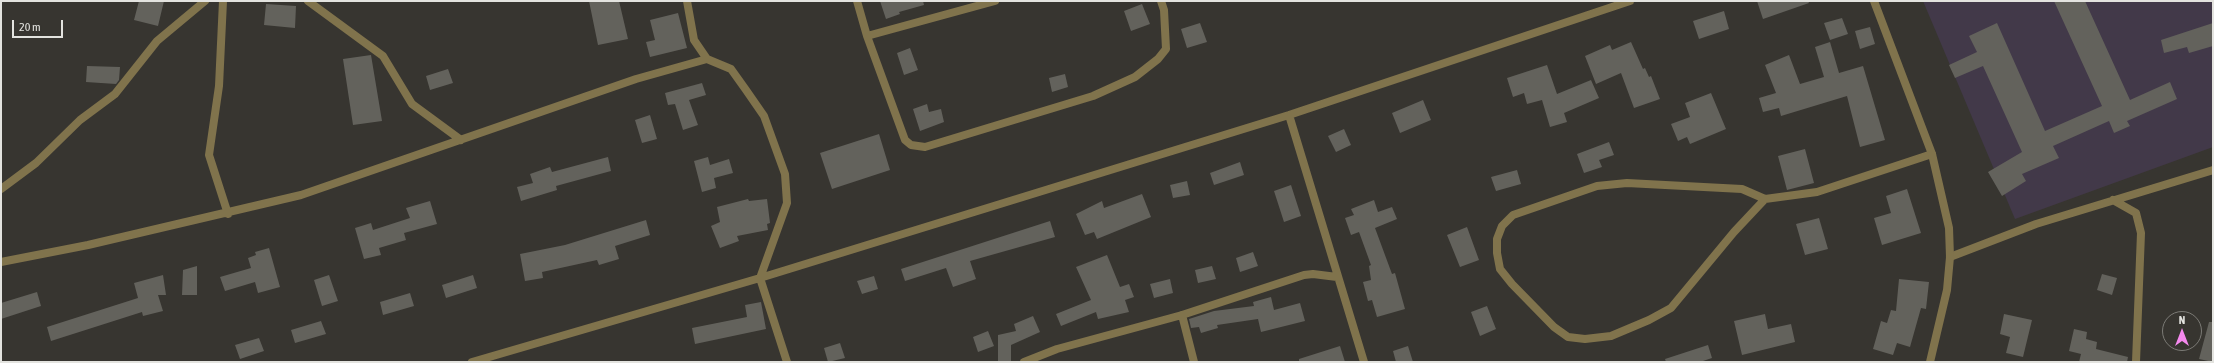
<!DOCTYPE html>
<style>
body{margin:0}
#map{position:relative;width:2214px;height:363px;overflow:hidden;background:#373530;font-family:"Asap Condensed",sans-serif}
canvas{display:block}
.frame{position:absolute;inset:0;border:2px solid #e3e3df;pointer-events:none}
.north{position:absolute;left:2162px;top:311px;width:40px;height:40px;box-sizing:border-box;background:#373530;border:1px solid #7c7b76;border-radius:50%;rotate:0deg;font-size:11px;font-weight:700;line-height:16px;text-align:center;color:#e3e3df}
.north::after{content:'';display:block;margin:auto;width:14px;height:18px;background:#f589ee;clip-path:polygon(50% 0,100% 100%,50% 72%,0 100%)}
.scale{position:absolute;left:12px;top:20px;width:51px;height:18px;box-sizing:border-box;border:2px solid #e3e3df;border-top:0;padding-left:5px;font-size:12px;line-height:14px;white-space:nowrap;color:#e3e3df;-webkit-text-stroke:3px #373530;paint-order:stroke}
</style>
<div id="map">
<canvas width="2214" height="363"></canvas>
<div class="frame"></div>
<div class="north">N</div>
<div class="scale">20 m</div>
</div>
<script>
const ctx = document.querySelector('canvas').getContext('2d');
ctx.lineJoin = 'round';
function fillPath(path, color) {
  ctx.fillStyle = color;
  ctx.fill(path, 'evenodd');
}
function poly(rows) {
  const path = new Path2D();
  for (const r of rows) {
    path.moveTo(r[0], r[1]);
    for (let i = 2; i < r.length; i += 2) path.lineTo(r[i], r[i + 1]);
  }
  return path;
}
function trace(path, color, width, dash) {
  ctx.strokeStyle = color;
  ctx.lineWidth = width;
  ctx.lineCap = dash ? 'butt' : 'round';
  ctx.setLineDash(dash || []);
  ctx.stroke(path);
}
const education = poly([
 [1923,1,2213,1,2213,147,2015,219]
]);
const building = poly([
 [139,1,164,1,158,26,134,20],
 [589,1,619,1,628,39,598,45],
 [880,1,923,1,924,5,899,12,900,14,886,19],
 [1757,1,1808,1,1809,3,1763,19],
 [2054,1,2085,1,2130,100,2170,82,2177,99,2127,121,2130,126,2114,133,2109,121,2053,146,2059,158,2022,174,2026,181,2002,196,1988,172,2022,152,1983,66,1955,78,1949,65,1977,52,1969,36,1997,23,2045,131,2102,106],
 [266,4,296,6,295,28,264,25],
 [1142,4,1150,24,1131,31,1124,11],
 [1724,11,1729,29,1699,39,1693,21],
 [678,13,687,48,650,57,646,42,655,40,650,20],
 [1842,18,1848,34,1830,40,1824,23],
 [1200,23,1207,42,1187,48,1181,29],
 [2213,23,2213,46,2189,53,2187,47,2164,53,2161,40],
 [1870,27,1875,44,1860,49,1855,31],
 [1631,42,1643,69,1645,68,1649,77,1651,76,1660,99,1634,108,1621,73,1596,84,1585,56,1610,45,1612,50],
 [1830,42,1839,73,1863,66,1885,140,1860,147,1847,96,1781,116,1779,108,1763,112,1759,98,1776,93,1765,65,1789,55,1800,84,1824,77,1815,47],
 [910,48,918,70,904,75,897,53],
 [371,55,382,121,353,125,343,59],
 [1547,65,1557,94,1591,80,1599,98,1564,113,1567,122,1550,127,1542,100,1527,104,1524,93,1513,97,1507,78],
 [87,66,120,67,119,80,116,84,86,82],
 [448,69,453,83,430,90,426,76],
 [1065,74,1068,87,1052,92,1049,78],
 [702,83,706,95,689,100,698,125,683,130,675,104,668,105,665,93],
 [1711,93,1726,129,1690,144,1687,137,1678,141,1671,124,1690,117,1685,103],
 [1423,100,1431,120,1400,133,1392,113],
 [927,104,929,112,941,109,944,122,920,131,913,109],
 [650,115,657,139,642,143,635,120],
 [1344,129,1351,145,1336,152,1328,136],
 [879,134,890,170,832,189,820,153],
 [1609,142,1614,155,1599,160,1602,167,1584,173,1577,154],
 [1805,149,1814,183,1787,190,1778,156],
 [608,157,611,171,556,186,557,190,521,201,517,187,533,183,530,174,550,167,552,172],
 [708,157,710,165,729,159,733,173,714,178,716,188,702,192,694,161],
 [1240,162,1244,175,1214,185,1210,173],
 [1517,170,1521,184,1496,191,1491,177],
 [1187,181,1190,195,1173,198,1170,185],
 [1291,185,1301,216,1284,222,1274,191],
 [1907,189,1921,233,1882,245,1874,218,1891,213,1886,196],
 [1142,194,1151,217,1097,239,1094,232,1085,235,1076,214,1102,201,1104,208],
 [748,199,749,201,767,199,770,223,767,224,768,230,737,236,739,241,720,248,711,226,720,222,717,207],
 [1374,200,1378,212,1392,207,1397,219,1375,228,1392,274,1395,273,1405,309,1377,317,1372,300,1368,301,1363,282,1371,280,1369,266,1371,265,1359,232,1351,235,1345,218,1354,215,1351,209],
 [430,201,437,224,404,233,406,240,379,248,381,255,364,259,355,228,371,223,373,230,410,218,406,208],
 [1819,218,1828,249,1805,255,1796,224],
 [646,220,650,235,615,246,619,259,599,265,597,260,542,272,543,278,525,281,520,254,565,245],
 [1050,221,1055,237,970,261,976,279,953,287,946,268,905,281,901,269],
 [1467,227,1479,260,1460,267,1447,235],
 [269,248,280,287,258,293,255,282,225,291,220,277,251,268,248,258,256,255,255,252],
 [1253,252,1258,266,1240,272,1236,258],
 [1107,255,1120,287,1129,284,1134,297,1125,300,1129,312,1098,319,1096,312,1061,326,1056,314,1091,300,1076,267],
 [197,266,197,295,182,295,183,270],
 [1212,266,1216,279,1198,283,1195,270],
 [2102,274,2117,278,2112,295,2097,290],
 [163,275,166,295,158,295,163,311,143,316,142,312,51,341,47,327,138,298,134,283],
 [329,275,338,301,322,306,314,280],
 [473,275,477,288,446,298,442,285],
 [874,276,878,289,862,294,857,281],
 [1170,279,1173,293,1154,298,1150,284],
 [1899,279,1929,282,1926,309,1921,308,1910,347,1897,343,1893,355,1873,349,1881,321,1887,323,1891,310,1896,311],
 [37,292,41,306,1,319,1,303],
 [410,293,414,306,383,315,380,302],
 [1271,297,1274,310,1300,303,1305,321,1261,332,1258,319,1217,325,1218,328,1201,333,1199,327,1191,328,1189,319,1214,311,1254,306,1253,302],
 [761,302,766,329,695,344,692,328,747,317,745,305],
 [1487,306,1496,329,1480,336,1471,312],
 [1765,314,1768,329,1791,324,1795,342,1742,355,1734,321],
 [2004,314,2032,320,2023,357,2006,353,2010,337,2000,334],
 [1033,316,1040,332,1011,345,1011,362,998,362,998,335,1016,331,1014,324],
 [321,321,326,334,295,343,291,330],
 [2209,322,2213,322,2213,362,2199,359],
 [2074,329,2087,332,2086,339,2097,342,2096,349,2128,357,2127,362,2079,362,2081,354,2069,351],
 [988,331,994,346,978,352,973,337],
 [259,338,264,351,240,359,235,345],
 [840,343,845,358,828,362,824,348],
 [1708,345,1712,358,1700,362,1666,362,1665,359],
 [1340,346,1345,362,1299,362,1299,359],
 [1408,346,1413,362,1396,362,1393,351]
]);
const minor = poly([
 [223,1,219,86,209,155,228,214],
 [308,1,383,56,412,104,461,140],
 [687,1,694,40,707,59],
 [857,1,867,36,905,140,911,145,925,147,1093,96,1135,77,1158,59,1166,49,1164,10,1161,1],
 [867,36,995,1],
 [1289,115,1364,362],
 [1,189,36,163,80,120,115,94,157,41,205,1],
 [1765,199,1734,232,1671,308,1649,320,1611,336,1585,339,1568,337,1554,327,1512,284,1500,269,1497,253,1497,239,1502,226,1513,215,1597,186,1627,183,1742,189,1765,199,1817,192,1932,154],
 [2113,200,2136,213,2141,233,2136,362],
 [1950,257,2036,224,2213,170],
 [1,262,88,245,301,195,636,79,707,59,731,69,746,90,764,116,785,174,787,203,760,278,787,362],
 [1182,315,1194,362],
 [472,362,760,278,1289,115,1630,1],
 [1024,362,1057,349,1182,315,1304,275,1313,274,1337,277]
]);
const tertiary = poly([
 [1874,1,1932,154,1949,228,1950,257,1947,290,1930,362]
]);
fillPath(education, '#423949');
fillPath(building, '#63625c');
trace(minor, '#80734c', 8);
trace(tertiary, '#80734c', 8);
</script>
